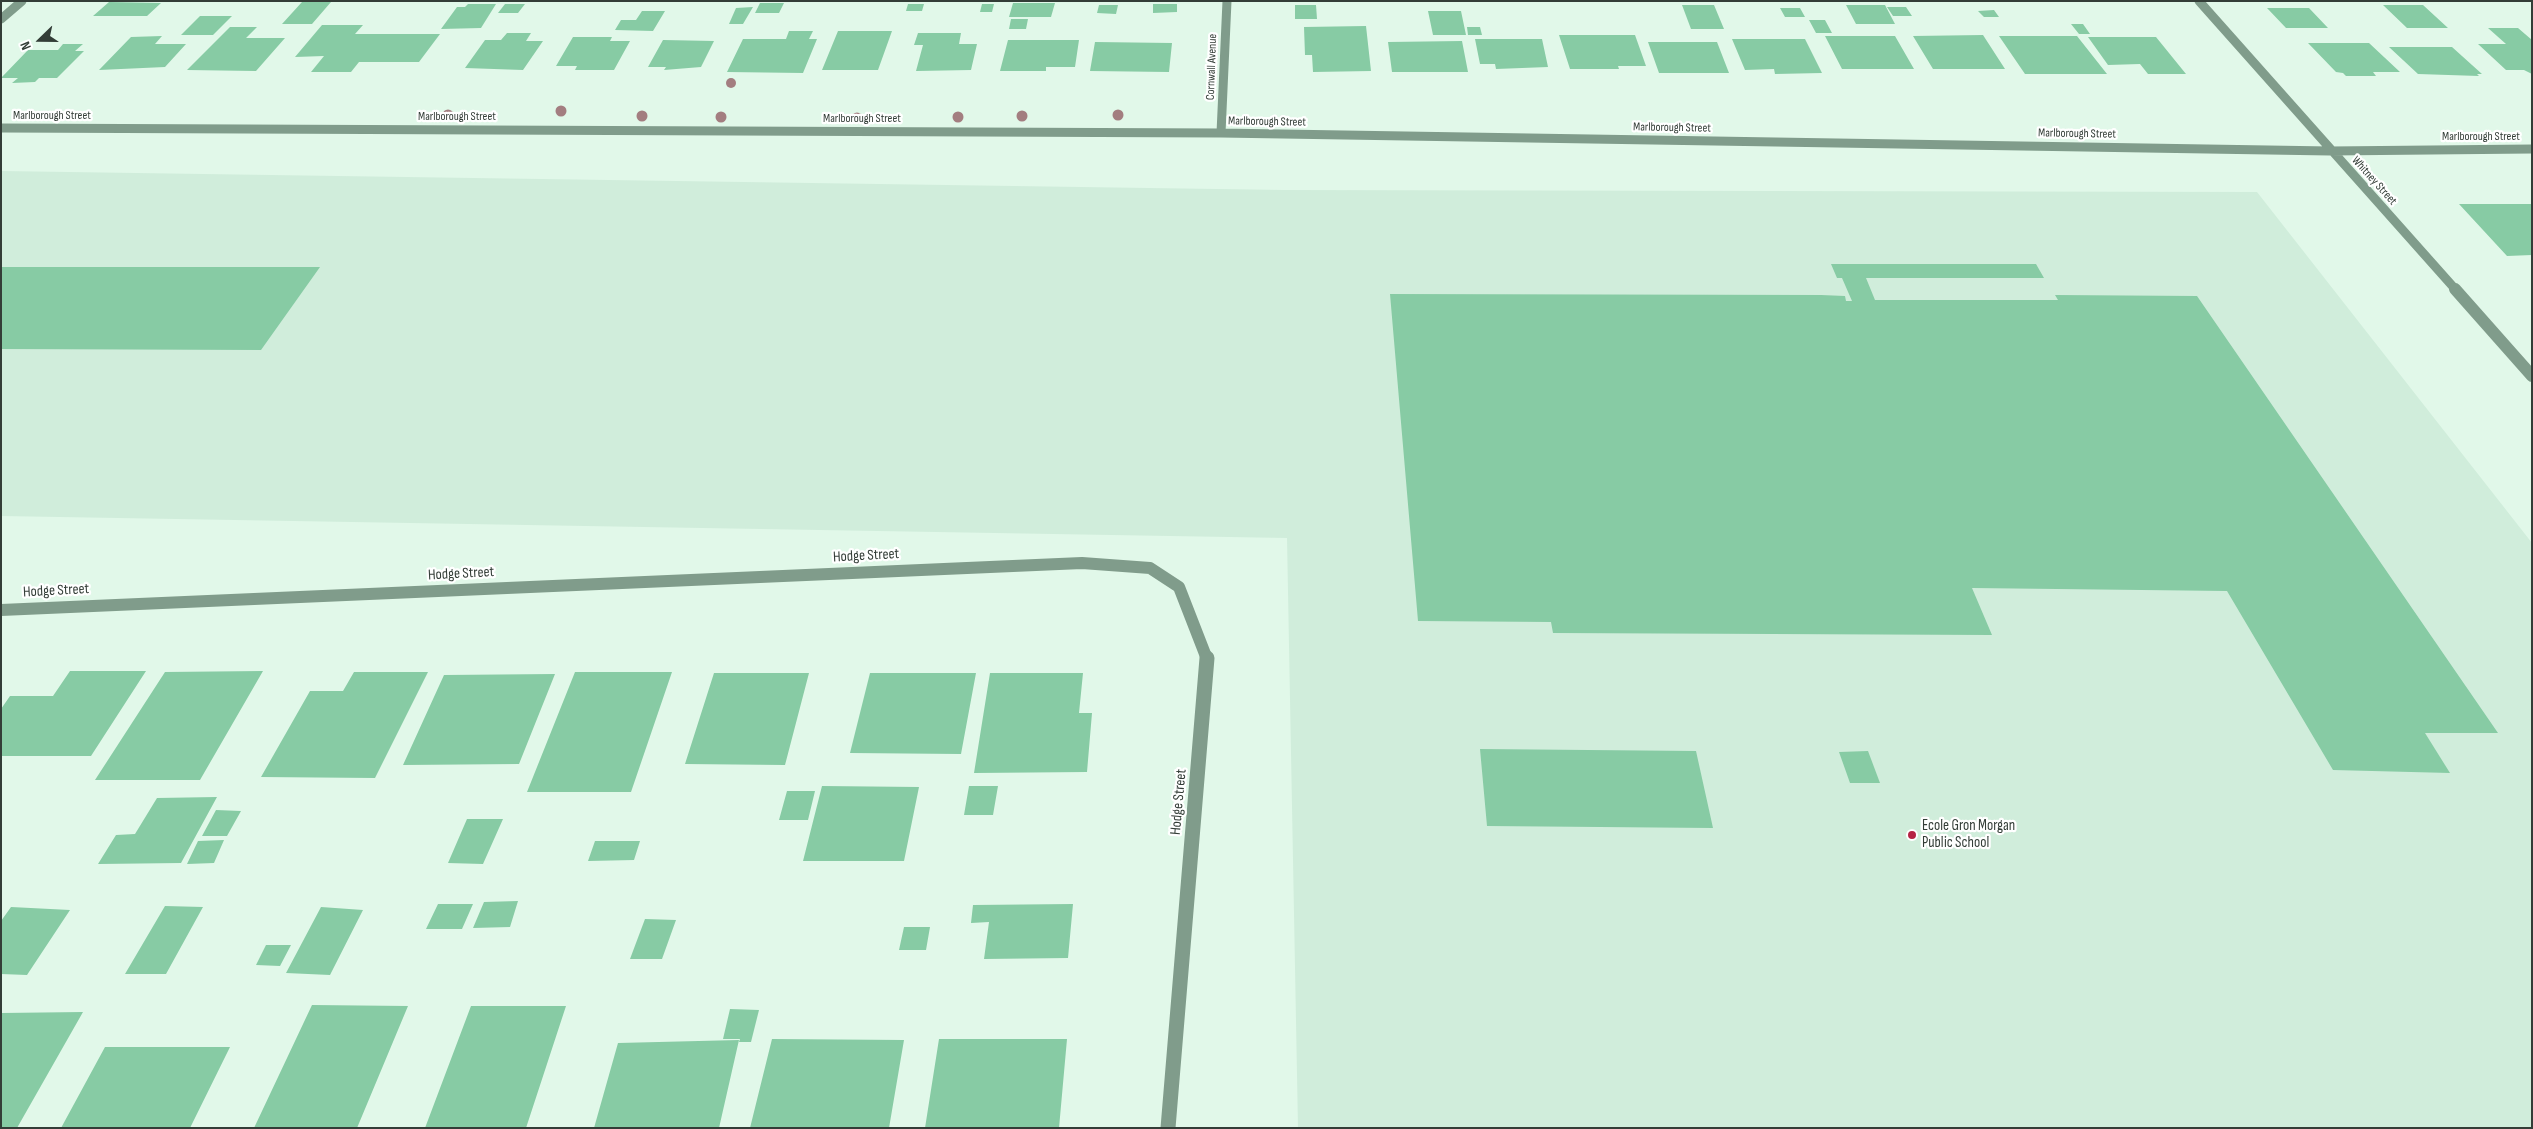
<!DOCTYPE html>
<style>
body{margin:0}
#map{position:relative;width:2533px;height:1129px;overflow:hidden;background:#e1f8e9;font-family:"Sofia Sans Condensed",sans-serif}
canvas{display:block}
.frame{position:absolute;inset:0;border:2px solid #333d37;pointer-events:none}
.north{position:absolute;left:15px;top:15px;width:50px;height:50px;-webkit-text-stroke:4px #fff;paint-order:stroke;rotate:248deg;font-size:14px;font-weight:700;line-height:20px;text-align:center;color:#333d37}
.north::after{content:'';display:block;margin:auto;width:18px;height:22px;background:#333d37;clip-path:polygon(50% 0,100% 100%,50% 72%,0 100%)}
</style>
<div id="map">
<canvas width="2533" height="1129"></canvas>
<div class="frame"></div>
<div class="north">N</div>
</div>
<script>
const ctx = document.querySelector('canvas').getContext('2d');
ctx.lineJoin = 'round';
function fillPath(path, color) {
  ctx.fillStyle = color;
  ctx.fill(path, 'evenodd');
}
function poly(rows) {
  const path = new Path2D();
  for (const r of rows) {
    path.moveTo(r[0], r[1]);
    for (let i = 2; i < r.length; i += 2) path.lineTo(r[i], r[i + 1]);
  }
  return path;
}
function trace(path, color, width, dash) {
  ctx.strokeStyle = color;
  ctx.lineWidth = width;
  ctx.lineCap = dash ? 'butt' : 'round';
  ctx.setLineDash(dash || []);
  ctx.stroke(path);
}
function write(font, color, halo, rows, align = 'center') {
  ctx.font = font + ' "Sofia Sans Condensed",sans-serif';
  ctx.lineWidth = 4.5;
  ctx.setLineDash([]);
  ctx.textBaseline = 'middle';
  ctx.strokeStyle = halo;
  ctx.fillStyle = color;
  for (const [text, x, y, turn = 0] of rows) {
    ctx.save();
    ctx.translate(x, y);
    ctx.rotate((+turn || 0) * Math.PI / 180);
    ctx.textAlign = isNaN(turn) ? turn : align;
    if (halo) ctx.strokeText(text, 0, 0);
    ctx.fillText(text, 0, 0);
    ctx.restore();
  }
}
const built = poly([
 [1,171,1284,190,2257,192,2532,543,2532,1128,1298,1128,1287,538,1,516]
]);
const building = poly([
 [109,2,161,3,147,16,93,16],
 [302,2,331,2,312,24,282,24],
 [760,3,784,3,779,13,755,13],
 [1013,3,1055,3,1051,17,1009,17],
 [468,4,496,4,481,28,441,29,457,7,465,7],
 [505,4,525,4,518,13,498,13],
 [908,4,924,4,922,11,906,11],
 [982,4,994,4,992,12,980,12],
 [1153,4,1177,4,1177,12,1153,13],
 [1099,5,1118,5,1116,14,1097,13],
 [1295,5,1316,5,1317,19,1295,19],
 [1682,5,1714,5,1724,29,1691,29],
 [1846,5,1885,5,1895,24,1856,24],
 [2383,5,2423,5,2448,28,2407,28],
 [753,7,743,24,729,24,736,8],
 [1887,7,1906,7,1912,16,1893,16],
 [1780,8,1800,8,1805,17,1785,17],
 [2267,8,2309,8,2328,28,2286,28],
 [1994,10,1999,17,1984,17,1978,11],
 [642,11,665,11,653,31,615,30,621,20,636,20],
 [1428,11,1461,11,1466,35,1433,35],
 [200,16,232,16,213,35,181,35],
 [1011,19,1028,19,1026,29,1009,29],
 [1809,20,1825,20,1832,33,1816,33],
 [2071,24,2083,24,2090,34,2079,34],
 [322,25,363,25,355,34,440,34,419,62,359,62,351,72,311,72,324,56,295,57],
 [1366,26,1371,71,1313,72,1312,55,1305,55,1304,27],
 [230,27,257,27,246,38,285,38,256,71,187,70],
 [1467,27,1480,27,1482,35,1468,35],
 [2488,28,2518,28,2532,40,2532,74,2524,70,2506,70,2478,44,2506,44],
 [789,31,813,31,809,39,817,39,803,73,727,72,743,39,786,39],
 [838,31,892,31,878,70,822,70],
 [507,33,531,33,526,41,543,41,523,70,465,68,485,40,501,40],
 [918,33,961,33,959,44,977,44,971,70,916,71,923,45,914,45],
 [1559,35,1635,35,1646,66,1618,66,1619,69,1570,69],
 [1983,35,2005,69,1933,69,1913,36],
 [162,36,155,44,186,44,165,67,99,70,131,37],
 [1825,36,1895,36,1914,69,1842,69],
 [1999,36,2077,36,2107,74,2025,74],
 [573,37,612,37,610,41,630,41,614,70,575,70,577,66,556,66],
 [2088,37,2156,37,2186,74,2148,74,2140,64,2108,65],
 [1475,39,1542,39,1548,67,1496,69,1495,64,1480,64],
 [1732,39,1805,39,1822,73,1775,74,1774,69,1745,70],
 [663,40,714,41,701,67,664,70,666,67,648,67],
 [1008,40,1079,40,1075,67,1046,67,1046,71,1000,71],
 [1462,41,1468,72,1392,72,1388,42],
 [1095,42,1172,43,1169,72,1090,71],
 [1648,42,1717,42,1729,73,1659,73],
 [2308,43,2369,43,2400,72,2373,72,2376,76,2346,76,2343,73,2336,72],
 [63,44,83,44,75,51,84,51,57,78,39,78,35,82,12,83,18,78,1,78,28,50,58,50],
 [2389,47,2452,47,2482,74,2477,74,2479,76,2418,74],
 [2459,204,2532,204,2532,255,2507,256],
 [1831,264,2036,264,2044,278,1866,278,1875,300,2058,300,2055,295,2197,296,2498,733,2425,733,2450,773,2333,770,2227,591,1972,588,1992,635,1553,633,1551,622,1418,621,1390,294,1821,295,1845,296,1846,301,1852,301,1842,278,1837,278],
 [1,267,320,267,261,350,1,349],
 [70,671,146,671,91,756,1,756,1,709,10,696,53,696],
 [263,671,200,780,95,780,165,672],
 [354,672,428,672,375,778,261,777,310,691,343,691],
 [575,672,672,672,631,792,527,792],
 [714,673,809,673,785,765,685,764],
 [870,673,976,673,961,754,850,753],
 [990,673,1083,673,1079,713,1092,713,1087,772,974,773],
 [555,674,519,764,403,765,444,675],
 [1480,749,1696,751,1713,828,1487,826],
 [1868,751,1880,783,1850,783,1839,752],
 [822,786,919,787,904,861,803,861],
 [969,786,998,786,993,815,964,815],
 [787,791,815,791,808,820,779,820],
 [217,797,181,863,98,864,116,835,135,834,157,798],
 [216,810,241,811,227,836,202,836],
 [467,819,503,819,483,864,448,863],
 [224,840,214,863,187,864,198,841],
 [595,841,640,841,634,860,588,861],
 [518,901,510,927,473,928,484,902],
 [438,904,473,904,462,929,426,929],
 [1073,904,1068,958,984,959,989,922,971,923,973,905],
 [165,906,203,907,166,974,125,974],
 [11,907,70,910,27,975,1,974,1,921],
 [321,907,363,910,330,975,286,973],
 [645,919,676,920,662,959,630,959],
 [904,927,930,927,926,950,899,950],
 [266,945,291,945,280,966,256,965],
 [312,1005,408,1006,357,1128,254,1128],
 [471,1006,566,1006,526,1128,425,1128],
 [730,1009,759,1010,751,1042,739,1042,740,1039,723,1039],
 [83,1012,17,1128,1,1128,1,1013],
 [772,1039,904,1040,889,1128,750,1128],
 [939,1039,1067,1039,1059,1128,925,1128],
 [739,1040,719,1128,594,1128,618,1043],
 [105,1047,230,1047,190,1128,61,1128]
]);
const minorFar2 = poly([
 [2199,1,2456,290],
 [1,19,22,1],
 [1,128,1221,133,2330,151,2532,149],
 [1221,133,1227,1]
]);
const minorFar1 = poly([
 [2455,289,2532,376],
 [1,610,1082,563,1150,568,1179,587,1207,659]
]);
const minor = poly([
 [1168,1128,1207,658]
]);
const trees = [
 [731,83,5],
 [561,111,5.5],
 [448,115,5.5],
 [1118,115,5.5],
 [642,116,5.5],
 [1022,116,5.5],
 [721,117,5.5],
 [958,117,5.5],
 [857,118,5.5]
];
const markers = [
 [1912,835,5,"#b52344"]
];
const farStreetnames = [
 ["Cornwall Avenue",1212,67,-88],
 ["Marlborough Street",52,116],
 ["Marlborough Street",457,117],
 ["Marlborough Street",862,119],
 ["Marlborough Street",1267,122,1],
 ["Marlborough Street",1672,128,1],
 ["Marlborough Street",2077,134,1],
 ["Marlborough Street",2481,137],
 ["Whitney Street",2374,181,48]
];
const streetNames = [
 ["Hodge Street",866,556,-3],
 ["Hodge Street",461,574,-3],
 ["Hodge Street",56,591,-3],
 ["Hodge Street",1179,802,-85]
];
const poiNames = [
 ["Ecole Gron Morgan",1922,826],
 ["Public School",1922,843]
];
fillPath(built, '#d0eddb');
fillPath(building, '#87cba4');
trace(minorFar2, '#809c8b', 9);
trace(minorFar1, '#809c8b', 12);
trace(minor, '#809c8b', 15);
ctx.fillStyle = '#a37e80';
for (const [x, y, r] of trees) {
  ctx.beginPath();
  ctx.arc(x, y, r, 0, 2 * Math.PI);
  ctx.fill();
}
for (const [x, y, r, color] of markers) {
  const dot = new Path2D();
  dot.arc(x, y, r, 0, 2 * Math.PI);
  ctx.fillStyle = color;
  ctx.fill(dot);
  trace(dot, '#fff', 2);
}
write('12px', '#333d37', '#fff', farStreetnames);
write('15px', '#333d37', '#fff', streetNames);
write('15px', '#333d37', '#fff', poiNames, 'left');
</script>
